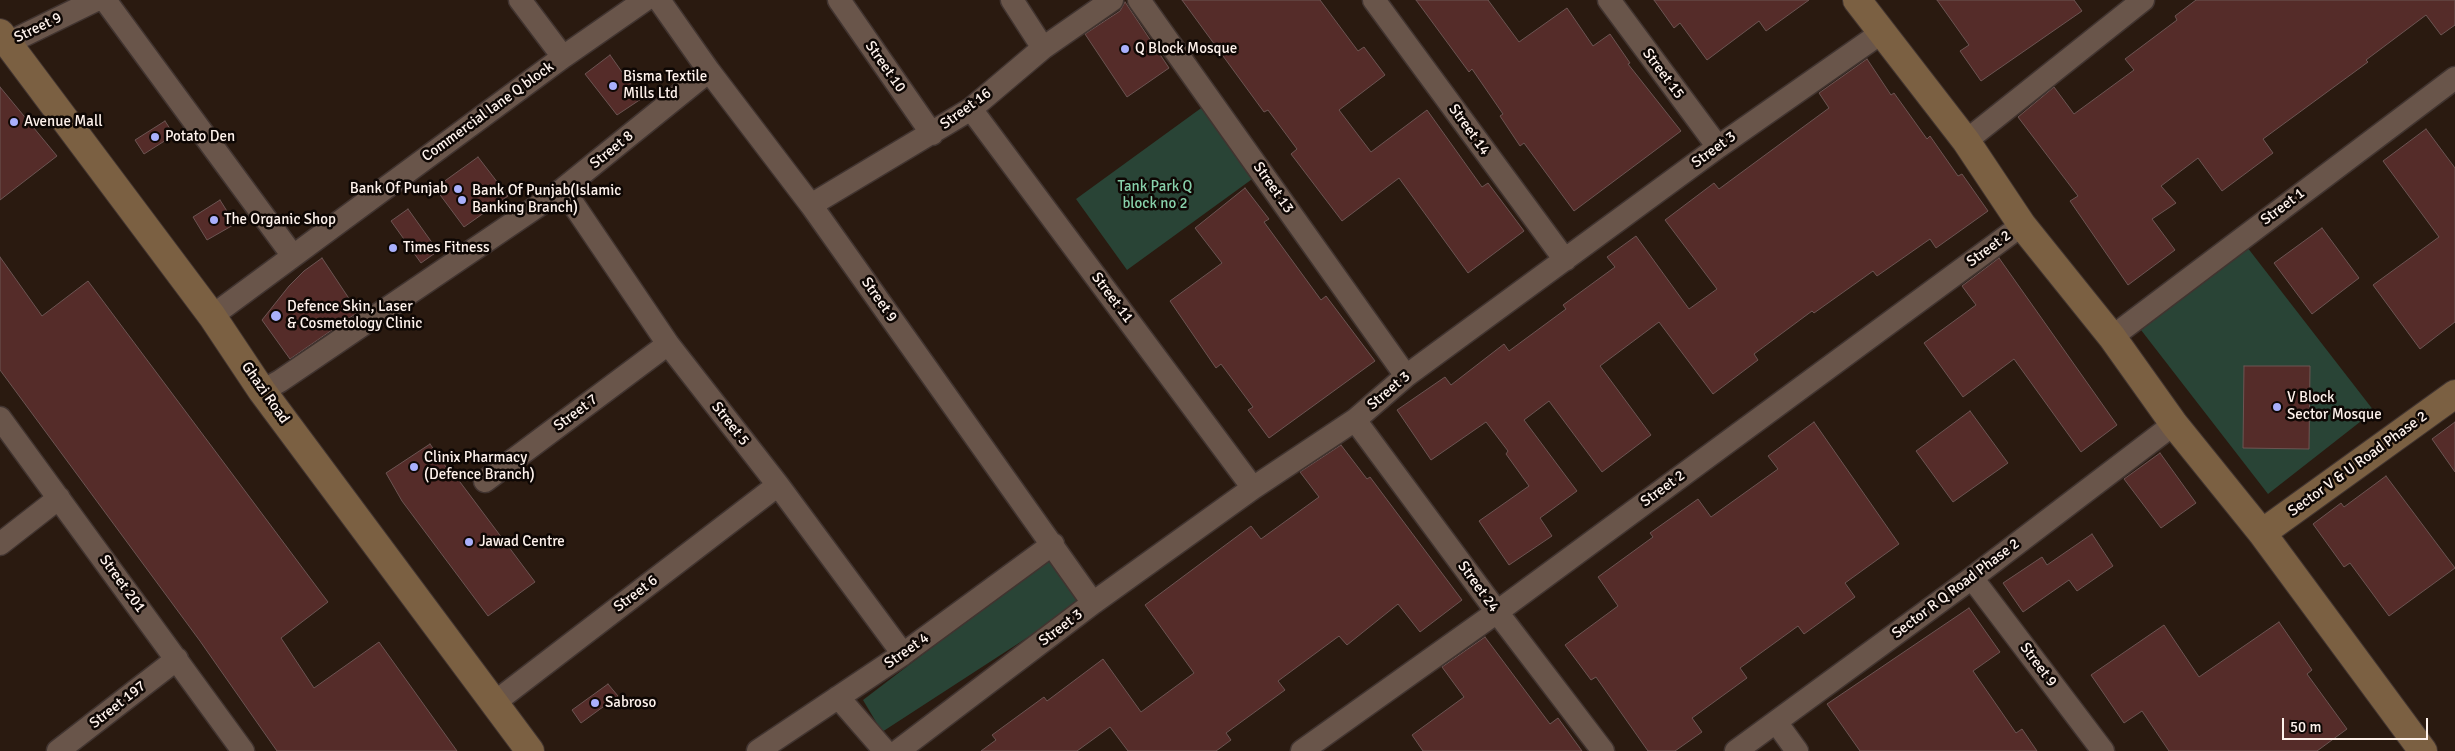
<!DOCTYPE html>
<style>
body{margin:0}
#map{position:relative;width:2455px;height:751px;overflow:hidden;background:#2a1a10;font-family:Signika,sans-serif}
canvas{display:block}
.scale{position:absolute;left:2282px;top:718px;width:146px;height:22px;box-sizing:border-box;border:2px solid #fef2ec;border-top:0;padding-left:6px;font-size:15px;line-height:18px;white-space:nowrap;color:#fef2ec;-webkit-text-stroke:4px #0e0704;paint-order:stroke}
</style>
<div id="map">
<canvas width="2455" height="751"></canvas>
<div class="scale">50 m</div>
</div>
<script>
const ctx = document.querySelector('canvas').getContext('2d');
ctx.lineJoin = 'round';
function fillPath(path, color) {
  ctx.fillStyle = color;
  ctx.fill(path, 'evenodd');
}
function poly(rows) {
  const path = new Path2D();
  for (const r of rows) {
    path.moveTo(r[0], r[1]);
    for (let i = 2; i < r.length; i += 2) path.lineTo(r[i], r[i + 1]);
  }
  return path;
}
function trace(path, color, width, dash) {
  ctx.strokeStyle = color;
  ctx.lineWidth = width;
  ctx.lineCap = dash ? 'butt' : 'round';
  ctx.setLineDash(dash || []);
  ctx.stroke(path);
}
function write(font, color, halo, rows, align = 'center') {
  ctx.font = font + ' Signika,sans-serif';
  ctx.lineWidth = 5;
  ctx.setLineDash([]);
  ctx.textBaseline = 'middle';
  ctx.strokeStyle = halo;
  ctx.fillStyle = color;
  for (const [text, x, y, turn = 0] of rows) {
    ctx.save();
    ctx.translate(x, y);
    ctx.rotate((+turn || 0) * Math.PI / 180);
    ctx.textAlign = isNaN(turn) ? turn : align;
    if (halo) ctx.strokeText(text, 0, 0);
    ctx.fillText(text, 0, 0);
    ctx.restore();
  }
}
const green = poly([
 [1204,106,1255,177,1127,270,1076,199],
 [2247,247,2374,411,2268,494,2141,330],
 [1053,555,1079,604,882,732,863,700]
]);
const building = poly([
 [1182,0,1320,0,1358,51,1364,47,1385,75,1339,110,1371,152,1427,110,1482,187,1488,183,1524,231,1468,273,1399,178,1342,221,1291,154,1297,149,1268,110,1264,112,1182,0],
 [1416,0,1488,0,1519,42,1567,8,1593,46,1610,34,1630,63,1628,64,1681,131,1574,211,1524,143,1520,146,1500,116,1503,114,1472,69,1469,72,1416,0],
 [1654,0,1809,0,1766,31,1759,21,1707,60,1680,23,1674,28,1654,0],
 [1937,0,2074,0,2082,11,1981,81,1960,51,1969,45,1937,0],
 [2196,0,2455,0,2455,25,2441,35,2426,15,2366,60,2368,62,2263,139,2273,153,2222,191,2198,158,2161,186,2176,203,2152,219,2175,250,2128,285,2070,201,2078,196,2018,117,2054,87,2074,114,2134,70,2125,59,2177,20,2175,16,2196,0],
 [1125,2,1169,68,1127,97,1085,34,1120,11,1125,2],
 [610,55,641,99,617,115,585,74,610,55],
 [1867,59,1891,95,1894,93,1927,139,1930,136,1958,176,1962,174,1988,211,1936,248,1930,239,1877,276,1873,271,1814,313,1812,311,1754,354,1758,360,1713,394,1659,322,1600,366,1651,435,1602,472,1549,401,1524,420,1577,491,1540,518,1552,536,1509,565,1479,521,1529,486,1506,454,1508,451,1486,422,1431,460,1397,410,1445,377,1451,385,1504,344,1509,351,1566,309,1563,305,1615,267,1607,257,1636,236,1689,309,1717,289,1665,220,1714,183,1719,189,1829,108,1819,93,1867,59],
 [0,87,57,156,0,200,0,87],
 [165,121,174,135,144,154,135,140,165,121],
 [2426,129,2455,168,2455,322,2420,349,2373,285,2439,237,2383,161,2426,129],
 [478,157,508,196,464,227,435,188,478,157],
 [1245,188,1269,219,1264,222,1321,300,1326,296,1375,361,1269,438,1248,410,1253,407,1221,364,1216,368,1170,301,1222,263,1195,228,1245,188],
 [220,200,235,224,207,240,193,217,220,200],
 [408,209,438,251,421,263,391,221,408,209],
 [2322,228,2359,278,2312,314,2274,263,2322,228],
 [0,257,42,316,88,281,328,602,281,638,314,688,379,642,457,751,277,751,200,641,0,370,0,257],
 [322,258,358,312,290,359,262,320,289,286,304,271,322,258],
 [1999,258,2117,425,2081,452,2014,359,1963,397,1924,343,1976,305,1962,286,1999,258],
 [2244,366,2310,366,2309,449,2243,448,2244,366],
 [1970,411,2008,463,1953,502,1916,451,1970,411],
 [1814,422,1899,544,1845,583,1855,597,1804,634,1798,626,1740,668,1747,678,1692,718,1702,732,1675,751,1648,751,1596,677,1591,680,1565,645,1618,606,1598,577,1653,537,1650,533,1698,499,1711,517,1778,469,1768,456,1814,422],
 [2455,422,2455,472,2432,439,2455,422],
 [430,444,446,467,448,466,535,582,488,616,402,501,386,473,430,444],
 [1341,445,1367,479,1370,477,1462,600,1420,632,1398,604,1347,645,1339,636,1278,681,1285,690,1226,733,1231,740,1216,751,1128,751,1110,727,1077,751,981,751,996,740,992,735,1044,697,1047,701,1103,659,1141,712,1194,673,1145,605,1251,526,1261,539,1319,497,1300,472,1341,445],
 [2160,453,2196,503,2161,528,2124,479,2160,453],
 [2386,476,2455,568,2389,616,2350,563,2344,567,2313,524,2341,503,2344,507,2386,476],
 [2092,534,2113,566,2077,591,2069,580,2023,612,2003,583,2042,557,2047,565,2092,534],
 [1969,608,2000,652,1973,671,2016,733,2022,729,2037,751,1860,751,1827,704,1969,608],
 [2279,622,2312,670,2307,674,2347,729,2317,751,2169,751,2142,711,2124,723,2091,675,2164,625,2199,677,2279,622],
 [1485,637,1550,724,1558,718,1582,751,1423,751,1412,735,1464,697,1442,667,1485,637],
 [608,684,618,696,581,723,572,710,608,684]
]);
const street = poly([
 [105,0,293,256],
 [520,0,563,57],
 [659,0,709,71,811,205,1093,603],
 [839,0,932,134],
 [1012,0,1043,48],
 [1139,0,1406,376],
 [1374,0,1565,260],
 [1609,0,1718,147],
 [8,43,96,0],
 [971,109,1253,488],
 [1966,141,2143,0],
 [563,189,668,344,778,485,903,654],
 [811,205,971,109,1043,48,1112,0],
 [212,316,563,57,645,0],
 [2112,337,2455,78],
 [262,391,280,381,563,189,709,71],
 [0,418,243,751],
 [1355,420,1497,612,1603,751],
 [485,481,668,344],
 [0,544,59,498],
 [1972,578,2103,751],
 [838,697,885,751],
 [494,703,778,485],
 [1776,722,1797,751],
 [58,751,177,659],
 [758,751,903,654,1053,544],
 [898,751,1093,603,1253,488,1355,420,1406,376,1718,147,1881,33],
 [1302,751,1497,612,2022,225],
 [1736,751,1972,578,2174,424]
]);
const secondary = poly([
 [1857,0,1966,141,2022,225,2112,337,2174,424,2262,533,2423,751],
 [0,33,212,316,262,391,530,751],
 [2262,533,2455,394]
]);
const markers = [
 [1125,49,5,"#a9b0fc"],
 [613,86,5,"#a9b0fc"],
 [14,122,5,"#a9b0fc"],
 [155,137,5,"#a9b0fc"],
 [458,189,5,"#a9b0fc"],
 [462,200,5,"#a9b0fc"],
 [214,220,5,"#a9b0fc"],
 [393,248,5,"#a9b0fc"],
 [276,316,6,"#a9b0fc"],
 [2277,407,5,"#a9b0fc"],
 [414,467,5,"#a9b0fc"],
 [469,542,5,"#a9b0fc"],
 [595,703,5,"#a9b0fc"]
];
const streetNames = [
 ["Street 9",38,28,-26],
 ["Street 10",885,67,55],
 ["Street 15",1663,74,53],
 ["Street 16",966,109,-36],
 ["Commercial lane Q block",488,112,-36],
 ["Street 14",1469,130,54],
 ["Street 8",612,150,-39],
 ["Street 3",1714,150,-36],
 ["Street 13",1273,188,55],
 ["Street 1",2283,207,-37],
 ["Street 2",1989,249,-36],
 ["Street 11",1112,298,53],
 ["Street 9",879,300,55],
 ["Street 3",1389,391,-40],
 ["Ghazi Road",265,393,55],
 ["Street 7",576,413,-37],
 ["Street 5",730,424,52],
 ["Sector V & U Road Phase 2",2358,464,-36],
 ["Street 2",1663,489,-36],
 ["Street 201",122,584,54],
 ["Street 24",1478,587,54],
 ["Sector R Q Road Phase 2",1956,589,-37],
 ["Street 6",636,594,-37],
 ["Street 3",1061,628,-37],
 ["Street 4",907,651,-35],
 ["Street 9",2038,665,53],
 ["Street 197",118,705,-38]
];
const poiNames = [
 ["Q Block Mosque",1135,49],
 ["Bisma Textile",623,77],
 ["Mills Ltd",623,94],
 ["Avenue Mall",24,122],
 ["Potato Den",165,137],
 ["Bank Of Punjab",448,189,"right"],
 ["Bank Of Punjab(Islamic",472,191],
 ["Banking Branch)",472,208],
 ["The Organic Shop",224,220],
 ["Times Fitness",403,248],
 ["Defence Skin, Laser",287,307],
 ["& Cosmetology Clinic",287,324],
 ["V Block",2287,398],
 ["Sector Mosque",2287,415],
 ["Clinix Pharmacy",424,458],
 ["(Defence Branch)",424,475],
 ["Jawad Centre",479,542],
 ["Sabroso",605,703]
];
const parkNames = [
 ["Tank Park Q",1155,187],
 ["block no 2",1155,204]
];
fillPath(green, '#294436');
fillPath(building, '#552c29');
trace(building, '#6c5553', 1);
trace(street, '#413430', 25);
trace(secondary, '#413430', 30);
trace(street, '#69554a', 22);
trace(secondary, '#7b6042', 28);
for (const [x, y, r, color] of markers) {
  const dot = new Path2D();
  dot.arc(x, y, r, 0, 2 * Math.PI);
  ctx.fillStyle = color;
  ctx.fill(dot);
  trace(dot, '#0e0704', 2);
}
write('15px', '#fef2ec', '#0e0704', streetNames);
write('15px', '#fef2ec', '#0e0704', poiNames, 'left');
write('15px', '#88d1ab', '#0e0704', parkNames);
</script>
